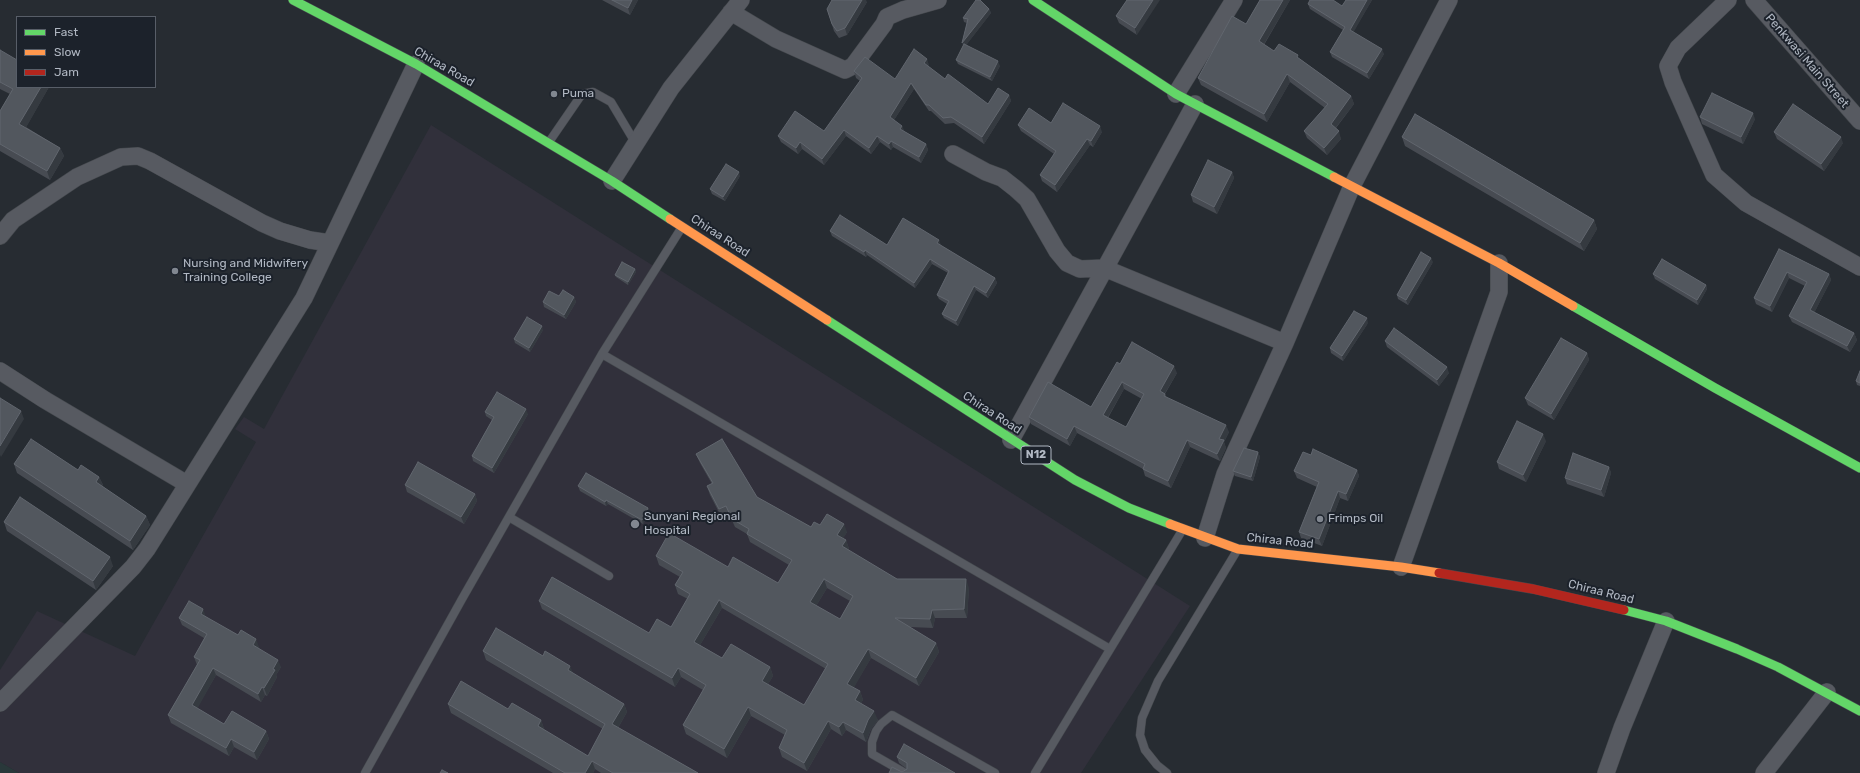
<!DOCTYPE html>
<style>
body{margin:0}
#map{position:relative;width:1860px;height:773px;overflow:hidden;background:#272c32;font-family:Rubik,sans-serif}
canvas{display:block}
.legend{position:absolute;left:16px;top:16px;width:140px;height:72px;box-sizing:border-box;background:#1c222b;border:1px solid #585e68;margin:0;padding:5px 7px;list-style:none;font-size:12px;color:#b1b8c3}
.legend li{display:flex;align-items:center;gap:8px;height:20px}
.legend b{width:20px;border:1px solid #585e68}
</style>
<div id="map">
<canvas width="1860" height="773"></canvas>
<ul class="legend">
<li><b style="height:5px;background:#63d668"></b>Fast</li>
<li><b style="height:5px;background:#ff974d"></b>Slow</li>
<li><b style="height:5px;background:#b3261e"></b>Jam</li>
</ul>
</div>
<script>
const ctx = document.querySelector('canvas').getContext('2d');
ctx.lineJoin = 'round';
function fillPath(path, color) {
  ctx.fillStyle = color;
  ctx.fill(path, 'evenodd');
}
function poly(rows) {
  const path = new Path2D();
  for (const r of rows) {
    path.moveTo(r[0], r[1]);
    for (let i = 2; i < r.length; i += 2) path.lineTo(r[i], r[i + 1]);
  }
  return path;
}
function trace(path, color, width, dash) {
  ctx.strokeStyle = color;
  ctx.lineWidth = width;
  ctx.lineCap = dash ? 'butt' : 'round';
  ctx.setLineDash(dash || []);
  ctx.stroke(path);
}
function write(font, color, halo, rows, align = 'center') {
  ctx.font = font + ' Rubik,sans-serif';
  ctx.lineWidth = 4;
  ctx.setLineDash([]);
  ctx.textBaseline = 'middle';
  ctx.strokeStyle = halo;
  ctx.fillStyle = color;
  for (const [text, x, y, turn = 0] of rows) {
    ctx.save();
    ctx.translate(x, y);
    ctx.rotate((+turn || 0) * Math.PI / 180);
    ctx.textAlign = isNaN(turn) ? turn : align;
    if (halo) ctx.strokeText(text, 0, 0);
    ctx.fillText(text, 0, 0);
    ctx.restore();
  }
}
const medical = poly([
 [431,125,1190,606,1081,773,19,773,0,762,0,670,37,611,135,656,256,442,235,429,244,417,264,429]
]);
const green = poly([
 [0,762,19,773,0,773]
]);
const lane = poly([
 [549,142,582,94,593,92,611,102,636,144],
 [602,354,1110,649],
 [509,517,609,576],
 [365,773,462,599,602,354,682,227],
 [905,773,872,754,872,742,876,731,881,724,892,715,995,773],
 [1035,773,1183,529],
 [1167,773,1157,765,1145,750,1140,735,1142,718,1158,681,1238,549]
]);
const street = poly([
 [1728,0,1678,48,1668,66,1673,82,1714,175,1746,203,1860,267],
 [1754,0,1860,121],
 [731,12,776,39,845,70,853,66,884,24,887,17,903,10,938,0],
 [1176,94,1234,0],
 [953,154,986,172,1002,178,1016,189,1027,199,1057,251,1067,263,1080,269,1104,268,1285,343],
 [612,181,671,88,741,0],
 [0,236,13,220,77,177,121,157,138,156,150,161,262,223,280,231,310,240,330,243],
 [0,371,45,400,187,484],
 [1011,440,1195,104],
 [1205,538,1225,474,1285,343,1352,186,1449,0],
 [1401,567,1499,292,1499,263],
 [0,703,133,567,147,549,304,298,416,64],
 [1606,773,1622,728,1666,621],
 [1764,773,1827,692]
]);
const fast = poly([
 [293,0,416,64,612,181,670,219],
 [1033,0,1176,94,1334,177],
 [1573,306,1715,388,1860,468],
 [827,320,1075,480,1129,508,1170,524],
 [1624,610,1666,621,1737,649,1778,667,1860,711]
]);
const slow = poly([
 [1334,177,1499,263,1573,306],
 [670,219,827,320],
 [1170,524,1238,549,1401,567,1439,573]
]);
const jam = poly([
 [1439,573,1533,589,1624,610]
]);
const wall = poly([
 [602,0,638,0,630,15],
 [1127,0,1137,35,1119,23,1116,16],
 [1260,0,1290,0,1264,45,1274,51,1300,59,1351,96,1354,104,1336,128,1341,139,1327,155,1307,138,1304,131,1325,108,1290,82,1267,122,1201,85,1198,78,1246,24],
 [1346,0,1372,0,1353,32,1384,54,1369,79,1332,57,1330,52,1343,30,1310,9,1308,4,1342,6],
 [867,2,847,35,839,38,834,31,827,9],
 [989,9,991,13,966,45,1000,66,992,81,958,64,956,60,963,46,967,23,964,22,963,18],
 [0,50,17,87,49,87,26,127,60,148,64,156,50,180,0,151,0,111,10,94,0,89],
 [929,65,928,66,945,79,988,104,1009,95,1011,101,984,144,954,123,945,124,931,111,929,111,914,89,894,120,905,132,926,144,928,150,921,163,893,147,891,150,880,142,871,154,846,136,824,165,802,149,798,154,781,142,778,136,824,131,860,81,856,78,854,71,895,79],
 [1700,117,1755,119,1743,144,1702,124],
 [1051,123,1102,132,1093,147,1090,145,1057,192,1042,181,1040,175,1054,154,1021,131,1018,125],
 [1774,132,1843,143,1824,171,1777,139],
 [1402,137,1594,220,1597,229,1584,251,1405,146],
 [1232,172,1234,178,1217,214,1193,202,1191,195],
 [740,176,725,201,712,194,710,189],
 [830,231,887,245,941,245,940,245,995,278,997,283,988,298,976,290,958,326,944,318,942,314,947,304,939,299,937,295,948,273,932,264,915,288,867,255,866,257,832,236],
 [1779,249,1829,274,1831,280,1814,313,1854,333,1857,340,1850,352,1792,322,1789,316,1805,286,1789,278,1772,312,1756,304,1754,298],
 [1433,262,1408,305,1398,299,1397,295],
 [635,269,636,272,628,285,616,277,615,275],
 [1653,274,1706,285,1707,289,1698,305,1655,279],
 [559,296,574,297,576,302,566,319,544,307,543,302],
 [1368,323,1343,361,1331,353,1330,348],
 [543,330,530,352,515,343,514,339],
 [1385,341,1449,373,1439,386,1387,347],
 [1587,353,1589,360,1554,420,1528,405,1525,398],
 [1120,364,1177,373,1165,394,1167,398,1229,432,1224,442,1226,448,1220,461,1190,447,1171,488,1145,476,1143,469,1077,433,1070,446,1031,424,1029,417,1091,407],
 [1124,389,1142,399,1126,427,1108,418],
 [1860,371,1860,386,1857,385,1856,381],
 [485,412,528,414,494,473,473,461,472,456,492,420,486,416],
 [1546,441,1526,482,1499,469,1497,462],
 [1258,452,1260,457,1253,481,1235,476,1233,471],
 [696,454,757,497,811,527,820,525,847,532,843,538,846,540,849,549,848,550,897,579,969,588,967,618,935,618,933,628,910,627,936,643,939,652,919,686,871,658,853,688,860,691,863,700,861,703,878,720,871,729,866,742,846,730,842,736,831,729,807,771,782,757,779,748,785,735,751,716,727,758,686,734,683,725,703,690,681,677,675,687,542,609,539,601,649,633,671,627,688,599,678,594,675,585,680,577,659,565,656,556,728,567,778,583,789,565,750,542,747,534,735,527,729,514,722,518,710,495,707,486,712,484,700,463],
 [827,588,850,601,840,619,816,606],
 [722,608,826,669,804,705,768,684,773,676,770,667,722,658,700,645],
 [1311,455,1357,470,1359,476,1348,501,1340,498,1322,546,1301,538,1299,532,1317,487,1297,478,1294,471],
 [14,464,78,470,99,477,103,485,102,486,146,516,150,525,133,550,17,473],
 [1609,467,1611,473,1604,497,1567,484,1565,478],
 [405,485,475,494,477,501,464,524,407,492],
 [578,486,648,508,650,513,643,524,608,504,606,506,580,491],
 [4,522,113,566,96,590,7,531],
 [206,617,259,647,258,648,281,667,276,675,277,677,267,696,265,695,261,702,216,675,197,708,224,724,266,731,269,739,257,760,234,747,229,756,171,723,168,715,197,665,194,657,204,638,182,625,179,618],
 [483,651,543,656,624,704,627,712,618,728,698,773,601,773,595,769,593,773,553,773,451,713,448,704,508,709,541,720,544,729,544,730,588,756,603,729,486,660],
 [897,757,955,773,902,772,907,769,899,763]
]);
const shadedWall = poly([
 [632,0,638,0,630,15,628,8],
 [862,0,866,0,867,2,847,35,845,28],
 [1153,0,1160,0,1137,35,1135,28],
 [1283,0,1290,0,1261,49,1259,41],
 [1367,0,1372,0,1352,35,1350,30],
 [989,9,991,13,964,48,962,43],
 [1382,49,1384,54,1369,79,1367,73],
 [927,59,929,65,926,69,924,63],
 [998,61,1000,66,992,81,990,77],
 [1287,74,1290,82,1267,122,1264,114],
 [911,83,914,89,892,123,890,117],
 [41,87,49,87,23,133,19,124],
 [1009,95,1011,101,984,144,982,137],
 [1351,96,1354,104,1333,131,1331,124],
 [1753,113,1755,119,1743,144,1741,137],
 [902,126,905,132,900,129],
 [1100,126,1102,132,1093,147,1091,141],
 [844,130,846,136,824,165,822,159],
 [1339,131,1341,139,1327,155,1324,148],
 [877,136,880,142,871,154,869,148],
 [1841,137,1843,143,1824,171,1821,164],
 [1087,139,1090,145,1057,192,1055,185],
 [891,141,893,147,891,150,889,144],
 [800,142,802,149,798,154,796,148],
 [926,144,928,150,921,163,919,157],
 [60,148,64,156,50,180,47,171],
 [739,172,740,176,725,201,723,197],
 [1232,172,1234,178,1217,214,1214,207],
 [1594,220,1597,229,1584,251,1580,243],
 [939,240,941,245,939,248,937,243],
 [865,250,867,255,866,257,864,252],
 [1431,258,1433,262,1408,305,1406,300],
 [930,259,932,264,915,288,914,283],
 [635,269,636,272,628,285,628,282],
 [1787,272,1789,278,1772,312,1770,306],
 [1829,274,1831,280,1812,317,1810,310],
 [995,278,997,283,988,298,986,293],
 [1706,285,1707,289,1698,305,1697,300],
 [974,286,976,290,958,326,956,321],
 [574,297,576,302,566,319,564,315],
 [1367,318,1368,323,1343,361,1342,356],
 [542,326,543,330,530,352,529,348],
 [1854,333,1857,340,1850,352,1847,346],
 [1587,353,1589,360,1554,420,1551,414],
 [1174,366,1177,373,1162,398,1160,391],
 [1447,367,1449,373,1439,386,1437,380],
 [1122,382,1124,389,1105,422,1103,415],
 [526,409,528,414,494,473,492,468],
 [21,411,24,419,1,457,0,455,0,446],
 [1226,425,1229,432,1224,442,1226,448,1220,461,1217,454,1219,439],
 [1074,426,1077,433,1070,446,1067,439],
 [1543,434,1546,441,1526,482,1523,475],
 [1187,440,1190,447,1171,488,1168,481],
 [1258,452,1260,457,1253,481,1251,477],
 [1609,467,1611,473,1604,497,1601,490],
 [1357,470,1359,476,1348,501,1346,494],
 [99,477,103,485,99,491,96,482],
 [1338,491,1340,498,1322,546,1319,539],
 [475,494,477,501,464,524,461,517],
 [606,500,608,504,606,506,605,502],
 [648,508,650,513,643,524,642,520],
 [146,516,150,525,133,550,130,541],
 [844,524,847,532,840,544,837,535],
 [846,540,849,549,845,555,842,546],
 [110,557,113,566,96,590,93,581],
 [824,579,827,588,813,611,810,602],
 [966,579,969,588,967,618,964,609],
 [719,600,722,608,697,650,694,642],
 [203,609,206,617,201,614],
 [932,610,935,618,933,628,930,619],
 [256,639,259,647,256,653,253,645],
 [936,643,939,652,919,686,916,678],
 [868,649,871,658,851,693,847,684],
 [278,660,281,667,276,675,277,677,267,696,264,688,273,669],
 [570,666,574,675,568,670],
 [770,667,773,676,765,689,762,681],
 [213,668,216,675,195,713,192,705],
 [678,668,681,677,675,687,672,678],
 [262,687,265,695,261,702,258,694],
 [860,691,863,700,858,708,855,700],
 [624,704,627,712,615,733,612,724],
 [748,707,751,716,727,758,724,749],
 [874,711,878,720,871,729,866,742,863,733,868,720],
 [541,720,544,729,541,735,538,726],
 [828,721,831,729,807,771,804,763],
 [843,722,846,730,842,736,839,727],
 [266,731,269,739,257,760,254,752],
 [231,739,234,747,229,756,226,748],
 [592,761,595,769,593,773,585,773]
]);
const building = poly([
 [612,0,632,0,628,8,612,0],
 [832,0,862,0,845,28,837,31,832,24,827,9,832,0],
 [976,0,980,0,989,9,962,43,968,19,963,18,976,0],
 [1127,0,1153,0,1135,28,1116,16,1127,0],
 [1260,0,1283,0,1259,41,1274,51,1279,44,1298,55,1297,57,1351,96,1331,124,1339,131,1324,148,1304,131,1328,104,1287,74,1264,114,1198,78,1232,16,1246,24,1260,0],
 [1310,0,1333,0,1342,6,1346,0,1367,0,1350,30,1382,49,1367,73,1330,52,1345,27,1308,4,1310,0],
 [964,44,998,61,990,77,956,60,964,44],
 [914,49,927,59,924,63,945,79,948,74,988,104,998,88,1009,95,982,137,951,117,943,118,929,105,926,105,911,83,890,117,902,126,900,129,926,144,919,157,891,141,889,144,877,136,869,148,844,130,822,159,800,142,796,148,778,136,795,111,824,131,862,78,854,71,865,57,895,79,914,49],
 [0,50,17,60,17,87,41,87,19,124,60,148,47,171,0,144,0,111,13,89,0,82,0,50],
 [1712,93,1753,113,1741,137,1700,117,1712,93],
 [1063,103,1100,126,1091,141,1087,139,1055,185,1040,175,1056,151,1018,125,1029,108,1051,123,1063,103],
 [1793,104,1841,137,1821,164,1774,132,1793,104],
 [1415,114,1594,220,1580,243,1402,137,1415,114],
 [1208,160,1232,172,1214,207,1191,195,1208,160],
 [726,164,739,172,723,197,710,189,726,164],
 [840,215,887,245,903,218,939,240,937,243,995,278,986,293,974,286,956,321,942,314,949,301,937,295,949,271,930,259,914,283,865,250,864,252,830,231,840,215],
 [1779,249,1829,274,1810,310,1854,333,1847,346,1789,316,1807,282,1787,272,1770,306,1754,298,1779,249],
 [1421,252,1431,258,1406,300,1397,295,1421,252],
 [1662,259,1706,285,1697,300,1653,274,1662,259],
 [622,262,635,269,628,282,615,275,622,262],
 [563,290,574,297,564,315,543,302,549,291,559,296,563,290],
 [1354,311,1367,318,1342,356,1330,348,1354,311],
 [527,317,542,326,529,348,514,339,527,317],
 [1394,328,1447,367,1437,380,1385,341,1394,328],
 [1561,338,1587,353,1551,414,1525,398,1561,338],
 [1132,342,1174,366,1160,391,1165,394,1164,396,1226,425,1219,439,1224,440,1217,454,1187,440,1168,481,1143,469,1145,464,1074,426,1067,439,1029,417,1048,382,1091,407,1117,362,1120,364,1132,342],
 [1122,382,1144,394,1126,427,1103,415,1122,382],
 [1860,371,1860,383,1856,381,1860,371],
 [497,392,526,409,492,468,472,456,494,417,485,412,497,392],
 [0,398,21,411,0,446,0,398],
 [1517,421,1543,434,1523,475,1497,462,1517,421],
 [31,439,78,470,81,465,99,477,96,482,146,516,130,541,14,464,31,439],
 [722,439,757,497,811,527,814,522,820,525,827,514,844,524,837,535,846,540,842,546,897,579,966,579,964,609,932,610,930,619,895,618,936,643,916,678,868,649,847,684,860,691,855,700,874,711,868,720,863,733,843,722,839,727,828,721,804,763,779,748,787,730,748,707,724,749,683,725,706,685,678,668,672,678,539,601,552,577,649,633,657,619,671,627,690,594,675,585,683,572,656,556,669,533,728,567,733,557,778,583,792,560,747,534,749,529,732,519,726,506,719,509,707,486,713,483,696,454,722,439],
 [824,579,853,596,840,619,810,602,824,579],
 [719,600,828,664,804,705,762,681,770,667,731,644,722,658,694,642,719,600],
 [1244,448,1258,452,1251,477,1233,471,1244,448],
 [1313,449,1357,470,1346,494,1338,491,1319,539,1299,532,1319,482,1294,471,1303,452,1311,455,1313,449],
 [1573,453,1609,467,1601,490,1565,478,1573,453],
 [418,462,475,494,461,517,405,485,418,462],
 [586,473,648,508,642,520,606,500,605,502,578,486,586,473],
 [20,497,110,557,93,581,4,522,20,497],
 [189,601,203,609,201,614,238,635,241,630,256,639,253,645,278,660,273,669,275,670,264,688,262,687,258,694,213,668,192,705,224,724,232,711,266,731,254,752,231,739,226,748,168,715,200,660,194,657,207,634,179,618,189,601],
 [496,628,543,656,545,651,570,666,568,670,624,704,612,724,698,773,613,773,592,761,585,773,565,773,448,704,461,681,508,709,512,703,541,720,538,726,588,756,605,724,483,651,496,628],
 [904,744,955,773,889,773,892,767,902,772,907,769,907,763,897,757,904,744],
 [442,770,448,773,440,773,442,770]
]);
const markers = [
 [554,94,4,"#818790"],
 [175,271,4,"#818790"],
 [1320,519,4,"#818790"],
 [635,524,5,"#818790"]
];
const shields = [
 [1036,455,30]
];
const shieldNames = [
 ["N12",1036,455]
];
const streetNames = [
 ["Penkwasi Main Street",1807,61,49],
 ["Chiraa Road",444,67,30],
 ["Chiraa Road",720,236,33],
 ["Chiraa Road",992,413,33],
 ["Chiraa Road",1280,541,6],
 ["Chiraa Road",1601,592,14]
];
const poiNames = [
 ["Puma",562,94],
 ["Nursing and Midwifery",183,264],
 ["Training College",183,278],
 ["Sunyani Regional",644,517],
 ["Hospital",644,531],
 ["Frimps Oil",1328,519]
];
fillPath(medical, '#31303b');
fillPath(green, '#29383a');
trace(lane, '#44484d', 9);
trace(street, '#44484d', 18);
trace(fast, '#44484d', 10);
trace(slow, '#44484d', 10);
trace(jam, '#44484d', 10);
trace(lane, '#575a61', 8);
trace(street, '#575a61', 17);
trace(fast, '#63d668', 9);
trace(slow, '#ff974d', 9);
trace(jam, '#b3261e', 9);
fillPath(wall, '#474b52');
fillPath(shadedWall, '#353a40');
fillPath(building, '#52575e');
trace(building, '#61666e', 1);
for (const [x, y, r, color] of markers) {
  const dot = new Path2D();
  dot.arc(x, y, r, 0, 2 * Math.PI);
  ctx.fillStyle = color;
  ctx.fill(dot);
  trace(dot, '#1c222b', 1.5);
}
for (const [x, y, w] of shields) {
  const box = new Path2D();
  box.roundRect(x - w / 2, y - 9, w, 18, 3);
  ctx.fillStyle = '#1c222b';
  ctx.fill(box);
  trace(box, '#b1b8c3', 1);
}
write('bold 11px', '#b1b8c3', null, shieldNames);
write('12px', '#b1b8c3', '#1c222b', streetNames);
write('12px', '#b1b8c3', '#1c222b', poiNames, 'left');
</script>
